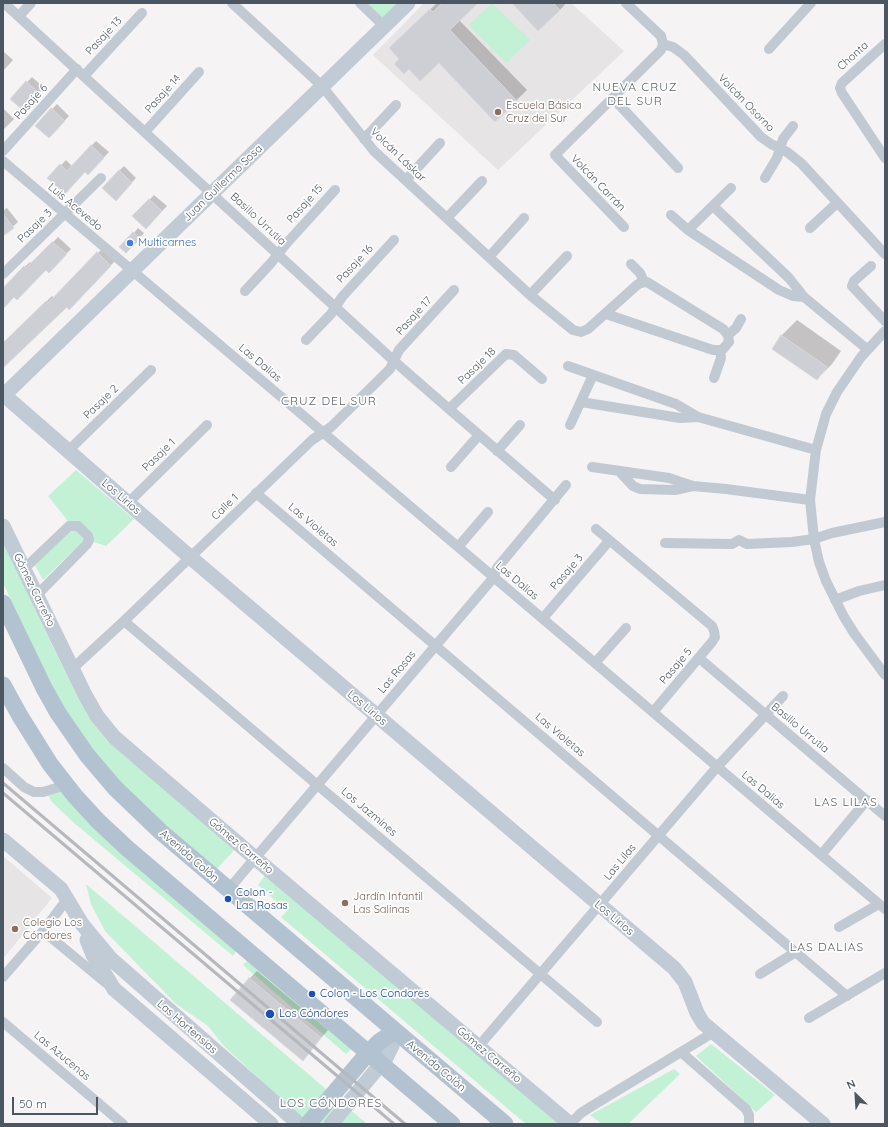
<!DOCTYPE html>
<meta charset="utf-8">
<style>
body{margin:0}
#map{position:relative;width:888px;height:1127px;overflow:hidden;background:#f5f3f3;font-family:Quicksand,sans-serif}
canvas{display:block}
.frame{position:absolute;inset:0;border:4px solid #4a5661;pointer-events:none}
.north{position:absolute;left:836px;top:1075px;width:40px;height:40px;-webkit-text-stroke:3px #fff;paint-order:stroke;rotate:335deg;font-size:11px;font-weight:700;line-height:16px;text-align:center;color:#4a5661}
.north::after{content:'';display:block;margin:auto;width:14px;height:18px;background:#4a5661;clip-path:polygon(50% 0,100% 100%,50% 72%,0 100%)}
.scale{position:absolute;left:12px;top:1097px;width:86px;height:18px;box-sizing:border-box;border:2px solid #4a5661;border-top:0;padding-left:5px;font-size:12px;line-height:14px;white-space:nowrap;color:#4a5661;-webkit-text-stroke:3px #fff;paint-order:stroke}
</style>
<div id="map">
<canvas width="888" height="1127"></canvas>
<div class="frame"></div>
<div class="north">N</div>
<div class="scale">50 m</div>
</div>
<script>
const ctx = document.querySelector('canvas').getContext('2d');
ctx.lineJoin = 'round';
function fillPath(path, color) {
  ctx.fillStyle = color;
  ctx.fill(path, 'evenodd');
}
function poly(rows) {
  const path = new Path2D();
  for (const r of rows) {
    path.moveTo(r[0], r[1]);
    for (let i = 2; i < r.length; i += 2) path.lineTo(r[i], r[i + 1]);
  }
  return path;
}
function trace(path, color, width, dash) {
  ctx.strokeStyle = color;
  ctx.lineWidth = width;
  ctx.lineCap = dash ? 'butt' : 'round';
  ctx.setLineDash(dash || []);
  ctx.stroke(path);
}
function write(font, color, halo, rows, align = 'center') {
  ctx.font = font + ' Quicksand,sans-serif';
  ctx.lineWidth = 3.5;
  ctx.setLineDash([]);
  ctx.textBaseline = 'middle';
  ctx.strokeStyle = halo;
  ctx.fillStyle = color;
  for (const [text, x, y, turn = 0] of rows) {
    ctx.save();
    ctx.translate(x, y);
    ctx.rotate((+turn || 0) * Math.PI / 180);
    ctx.textAlign = isNaN(turn) ? turn : align;
    if (halo) ctx.strokeText(text, 0, 0);
    ctx.fillText(text, 0, 0);
    ctx.restore();
  }
}
const education = poly([
 [424,3,571,3,624,51,498,170,373,55],
 [3,856,52,898,3,959]
]);
const green = poly([
 [364,3,404,3,384,22],
 [492,3,530,40,506,63,469,25],
 [76,470,134,519,106,546,85,539,43,580,35,565,72,526,48,496],
 [3,541,52,645,79,700,91,720,107,741,236,848,216,870,118,782,75,730,58,700,3,583],
 [64,791,237,949,233,956,73,822,52,802,48,795],
 [266,874,560,1124,526,1124,281,917,287,911,258,885],
 [86,884,273,1044,367,1124,307,1124,224,1046,208,1026,176,1004,105,931,91,904],
 [247,961,351,1049,346,1054,243,965],
 [711,1044,775,1095,756,1112,696,1056],
 [674,1069,680,1074,628,1124,602,1124,590,1115]
]);
const shadow = poly([
 [437,3,477,3,459,20,527,90,495,121,439,61,400,59,390,48],
 [513,3,566,3,560,10],
 [3,51,13,60,3,71],
 [32,77,44,88,28,105,11,99],
 [57,104,69,116,49,137,36,126],
 [3,108,14,119,3,130],
 [96,141,109,152,93,169,49,178,66,160,72,166],
 [124,166,136,178,121,194,119,171],
 [154,195,167,206,146,228,134,216],
 [7,208,18,222,3,235,3,211],
 [138,228,144,233,131,247,134,233],
 [58,237,71,249,49,271,46,268,14,296,3,308,3,288,30,262,32,264],
 [103,248,116,260,69,308,67,306,3,367,3,344,52,296,54,298],
 [797,320,841,351,832,364,817,379,773,348,782,335],
 [257,971,328,1030,303,1059,249,979]
]);
const building = poly([
 [442,3,478,3,450,30,517,101,495,122,439,63,420,81,409,69,404,74,394,64,399,59,389,48,430,9,433,12,442,3],
 [512,3,553,3,560,10,538,31,512,3],
 [26,81,40,94,24,111,10,99,26,81],
 [51,108,65,121,49,138,35,126,51,108],
 [91,145,104,158,88,175,85,172,65,194,47,178,60,164,67,171,91,145],
 [119,170,132,183,116,201,102,188,119,170],
 [149,199,162,211,146,229,132,216,149,199],
 [3,214,14,228,3,236,3,214],
 [133,232,140,239,126,253,119,247,133,232],
 [52,242,67,254,49,273,46,270,17,300,14,297,3,309,3,288,24,266,26,268,52,242],
 [97,252,111,266,69,310,67,307,3,368,3,343,46,301,48,303,97,252],
 [781,335,827,367,817,380,772,349,781,335],
 [249,978,321,1038,303,1061,230,1000,249,978]
]);
const street = poly([
 [4,3,394,361,449,409,555,500],
 [232,3,322,86,374,151,530,295,573,330,581,332,588,329,637,285,640,283,647,282,723,329,728,335,729,342,723,349,720,350,713,350,606,314],
 [360,3,384,26],
 [19,16,31,3],
 [663,44,673,47,684,55,761,137,771,144,787,152,801,163,885,254],
 [885,44,842,83,840,88,842,93,885,158],
 [769,49,811,3],
 [84,76,142,13],
 [613,98,678,168],
 [145,132,199,72],
 [364,139,396,105],
 [3,151,77,69],
 [3,161,885,909],
 [765,178,777,158,783,139,793,126],
 [406,180,440,143],
 [713,206,789,278,804,297,867,349],
 [671,215,688,230,779,290,793,296,804,297],
 [447,218,482,181],
 [624,227,555,155,661,50,663,44,661,36,626,3],
 [810,228,837,203],
 [688,230,731,188],
 [489,257,524,218],
 [631,264,640,273,644,282],
 [871,266,854,281,852,286,885,321],
 [3,274,101,178],
 [245,291,271,263,286,244,335,190],
 [530,295,567,256],
 [885,331,861,357,837,392,826,414,816,450,810,500,814,539,819,562,826,581,844,617,854,633,885,675],
 [728,335,736,328,741,319],
 [306,340,331,314,342,297,394,240],
 [568,366,676,404,698,417,816,450],
 [714,378,721,358,720,350],
 [581,402,680,418,698,417],
 [449,409,506,354,514,355,542,379],
 [570,425,593,375],
 [68,451,151,370],
 [497,451,520,425],
 [451,467,479,435],
 [592,467,669,478,693,486,726,489,810,500],
 [619,471,633,486,640,489,675,490,693,486],
 [256,493,847,996],
 [128,503,207,425],
 [596,529,712,626,714,631,715,637,712,642,653,712],
 [665,543,732,544,739,540,747,544,792,542,814,539,832,533,885,522],
 [458,547,488,512],
 [24,569,69,526,78,526,88,536,89,540,87,544,37,595],
 [835,600,859,591,885,585],
 [543,618,609,541],
 [124,621,597,1022],
 [699,658,885,816],
 [595,663,626,628],
 [72,669,124,621,312,440,331,427,390,369,399,350,454,290],
 [3,768,24,787,34,792,43,792,66,785],
 [821,855,867,800],
 [228,890,494,577,497,568,566,485],
 [839,927,879,904],
 [43,931,106,983],
 [760,974,796,952],
 [3,977,43,931,68,898],
 [809,1018,885,973],
 [3,1022,123,1124],
 [478,1047,717,767,783,696],
 [681,1052,746,1109,749,1115,749,1124],
 [570,1124,581,1113,592,1106,714,1032]
]);
const secondary = poly([
 [4,395,190,557,674,968,685,982,697,1013,703,1023,823,1124],
 [3,396,408,3],
 [3,526,85,695,97,716,114,737,255,858,570,1124],
 [3,840,61,889,82,924,111,959,299,1124],
 [87,940,93,955,114,989,271,1124],
 [331,1124,386,1058,392,1046,395,1031]
]);
const primary = poly([
 [3,603,44,688,58,713,87,755,115,788,161,832,505,1124],
 [3,685,20,716,50,764,75,796,98,821,128,849,452,1124],
 [308,1124,368,1053,379,1042,395,1031]
]);
const rail = poly([
 [3,783,405,1124],
 [3,793,394,1124]
]);
const markers = [
 [498,112,4,"#8d6e63"],
 [130,243,4,"#3f7fe0"],
 [228,899,4,"#1a4fb4"],
 [345,903,4,"#8d6e63"],
 [15,929,4,"#8d6e63"],
 [312,994,4,"#1a4fb4"],
 [270,1014,5,"#1a4fb4"]
];
const streetNames = [
 ["Pasaje 13",104,36,-47],
 ["Chonta",853,56,-42],
 ["Pasaje 14",163,94,-48],
 ["Pasaje 6",31,102,-48],
 ["Volcán Osorno",746,103,46],
 ["Volcán Láskar",398,155,44],
 ["Juan Guillermo Sosa",223,183,-44],
 ["Volcán Carrán",598,183,46],
 ["Pasaje 15",305,204,-48],
 ["Luis Acevedo",75,207,40],
 ["Basilio Urrutia",258,219,43],
 ["Pasaje 3",35,226,-44],
 ["Pasaje 16",355,264,-47],
 ["Pasaje 17",414,316,-48],
 ["Las Dalias",260,363,40],
 ["Pasaje 18",477,366,-44],
 ["Pasaje 2",101,402,-44],
 ["Pasaje 1",159,455,-44],
 ["Los Lirios",121,497,41],
 ["Calle 1",225,507,-44],
 ["Las Violetas",313,525,40],
 ["Pasaje 3",567,572,-49],
 ["Las Dalias",517,581,40],
 ["Gómez Carreño",34,590,64],
 ["Pasaje 5",676,666,-50],
 ["Las Rosas",397,672,-50],
 ["Los Lirios",367,708,40],
 ["Basilio Urrutia",800,728,40],
 ["Las Violetas",560,735,40],
 ["Las Dalias",763,790,40],
 ["Los Jazmines",369,812,40],
 ["Gómez Carreño",241,846,40],
 ["Avenida Colón",189,856,41],
 ["Las Lilas",620,862,-50],
 ["Los Lirios",614,918,40],
 ["Las Hortensias",187,1027,41],
 ["Gómez Carreño",489,1055,40],
 ["Las Azucenas",62,1056,40],
 ["Avenida Colón",436,1066,40]
];
const educationNames = [
 ["Escuela Básica",506,106],
 ["Cruz del Sur",506,119],
 ["Jardín Infantil",353,897],
 ["Las Salinas",353,910],
 ["Colegio Los",23,923],
 ["Cóndores",23,936]
];
const shopNames = [
 ["Multicarnes",138,243]
];
const transitNames = [
 ["Colon -",236,893],
 ["Las Rosas",236,906],
 ["Colon - Los Condores",320,994],
 ["Los Cóndores",279,1014]
];
const neighbourhoodNames = [
 ["NUEVA CRUZ",635,87],
 ["DEL SUR",635,101],
 ["CRUZ DEL SUR",329,401],
 ["LAS LILAS",846,802],
 ["LAS DALIAS",827,947],
 ["LOS CÓNDORES",331,1103]
];
fillPath(education, '#e6e4e5');
fillPath(green, '#c3f1d5');
fillPath(shadow, '#0003');
fillPath(building, '#cdcfd5');
trace(building, '#d7d9de', 1);
trace(street, '#c1cad2', 10);
trace(secondary, '#c1cbd6', 15);
trace(primary, '#b3c2d1', 17);
trace(rail, '#b5b8bd', 3);
for (const [x, y, r, color] of markers) {
  const dot = new Path2D();
  dot.arc(x, y, r, 0, 2 * Math.PI);
  ctx.fillStyle = color;
  ctx.fill(dot);
  trace(dot, '#fff', 1.5);
}
write('11px', '#4a5661', '#fff', streetNames);
write('11px', '#785e54', '#fff', educationNames, 'left');
write('11px', '#366cbe', '#fff', shopNames, 'left');
write('11px', '#164399', '#fff', transitNames, 'left');
ctx.letterSpacing = '1px';
write('12px', '#5f6368', '#fff', neighbourhoodNames);
ctx.letterSpacing = '0px';
</script>
